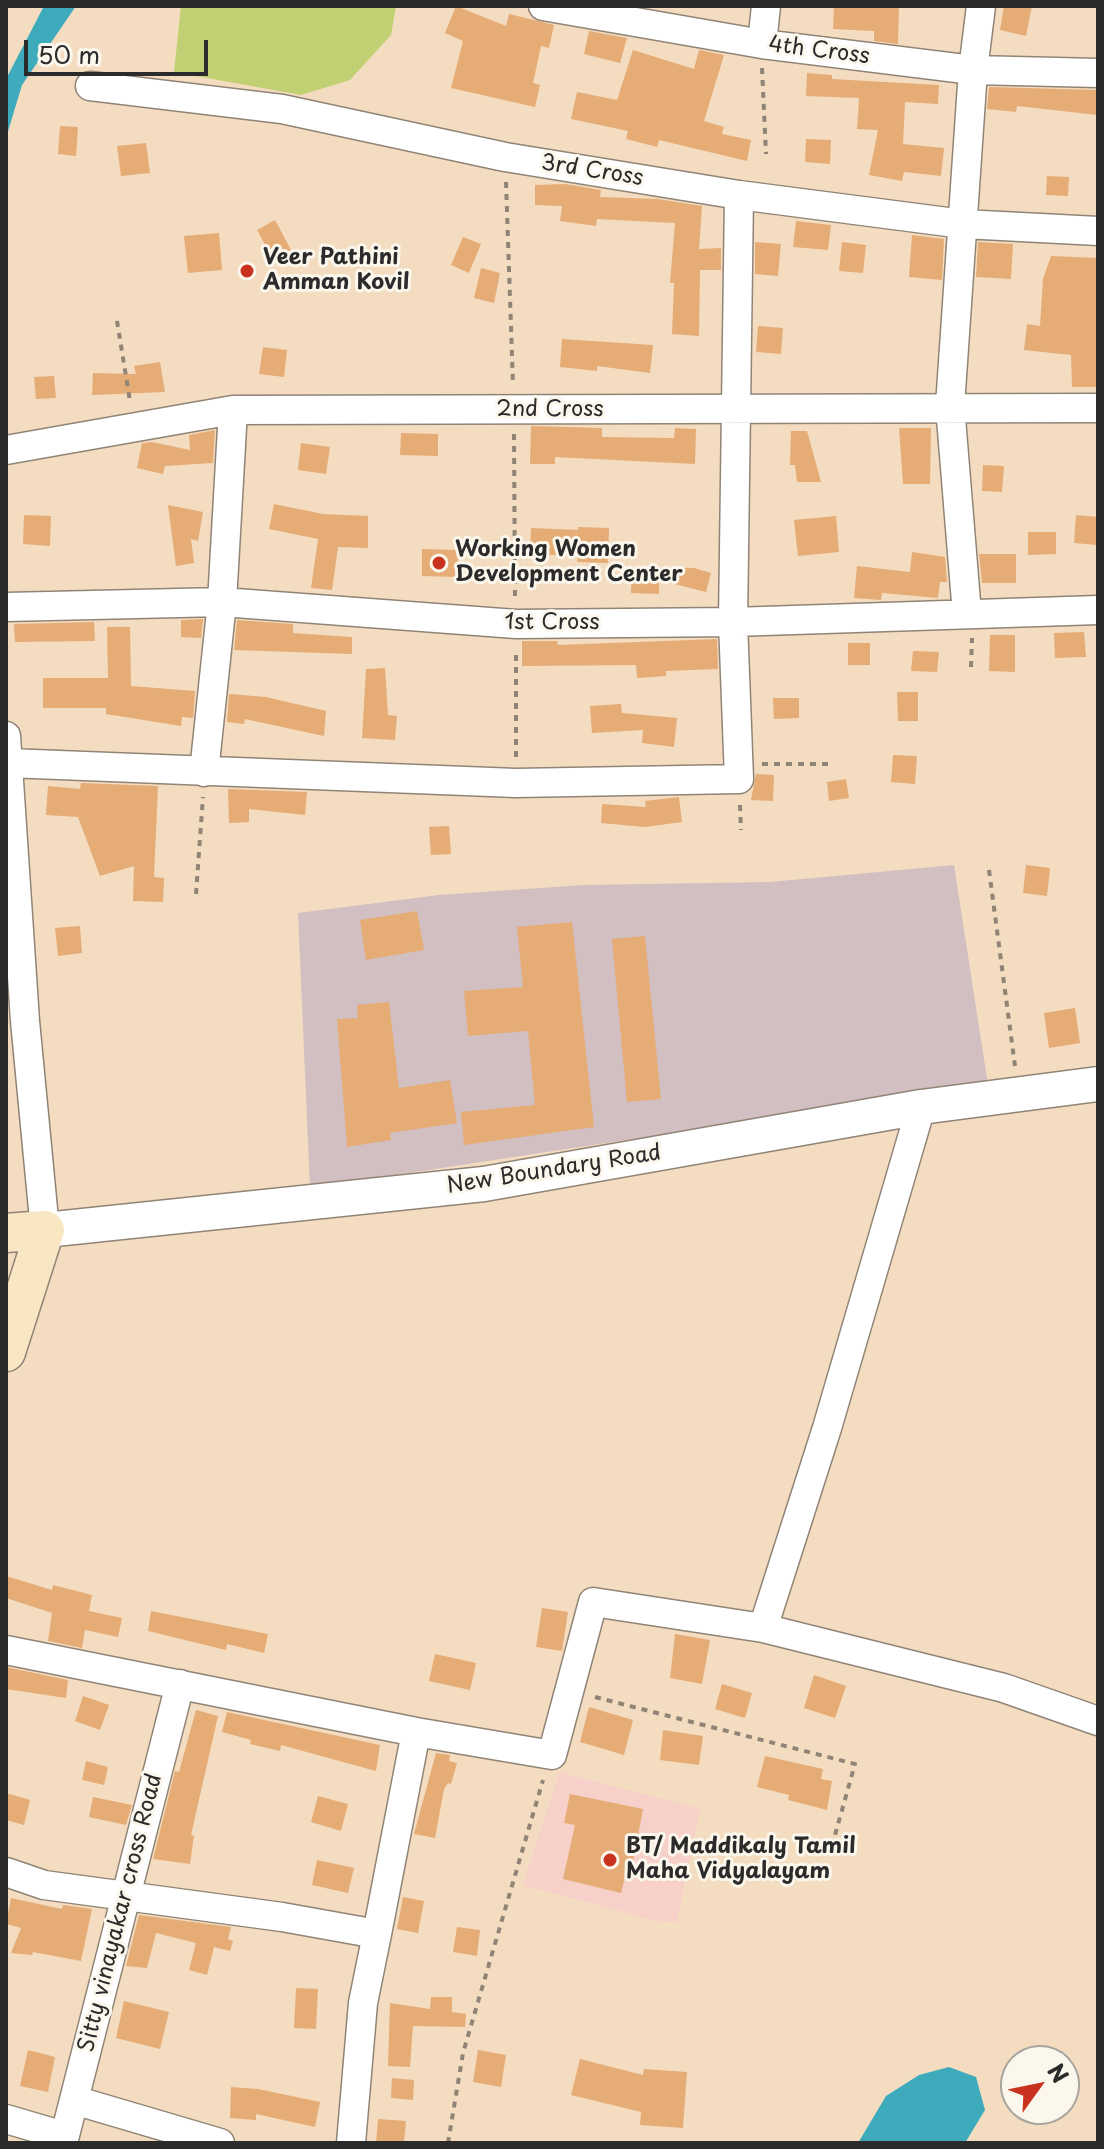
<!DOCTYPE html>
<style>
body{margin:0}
#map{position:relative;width:1104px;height:2149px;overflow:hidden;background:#f4dcc0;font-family:"Playpen Sans",sans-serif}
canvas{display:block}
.frame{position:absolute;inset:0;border:8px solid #2b2b2b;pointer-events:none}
.north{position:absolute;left:1000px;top:2045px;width:80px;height:80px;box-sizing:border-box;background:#fbf7ec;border:2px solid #a8a59f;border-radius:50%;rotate:57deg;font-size:22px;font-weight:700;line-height:32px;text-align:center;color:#2b2b2b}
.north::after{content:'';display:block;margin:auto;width:28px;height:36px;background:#c8321e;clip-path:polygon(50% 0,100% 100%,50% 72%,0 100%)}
.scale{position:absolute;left:24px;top:40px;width:184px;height:36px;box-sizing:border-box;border:4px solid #2b2b2b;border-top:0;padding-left:10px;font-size:24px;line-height:28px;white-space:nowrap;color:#2b2b2b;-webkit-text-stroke:6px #fbf7ec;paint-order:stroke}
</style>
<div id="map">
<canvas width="1104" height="2149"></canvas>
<div class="frame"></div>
<div class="north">N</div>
<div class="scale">50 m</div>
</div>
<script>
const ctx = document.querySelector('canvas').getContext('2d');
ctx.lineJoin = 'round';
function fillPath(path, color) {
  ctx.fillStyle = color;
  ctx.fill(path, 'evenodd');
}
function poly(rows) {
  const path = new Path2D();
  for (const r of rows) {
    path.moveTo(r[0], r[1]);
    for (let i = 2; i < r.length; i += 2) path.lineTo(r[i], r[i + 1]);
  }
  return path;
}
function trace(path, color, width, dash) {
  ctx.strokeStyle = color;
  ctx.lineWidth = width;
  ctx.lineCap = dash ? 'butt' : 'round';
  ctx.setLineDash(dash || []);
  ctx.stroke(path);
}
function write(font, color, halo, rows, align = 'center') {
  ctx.font = font + ' "Playpen Sans",sans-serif';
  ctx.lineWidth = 6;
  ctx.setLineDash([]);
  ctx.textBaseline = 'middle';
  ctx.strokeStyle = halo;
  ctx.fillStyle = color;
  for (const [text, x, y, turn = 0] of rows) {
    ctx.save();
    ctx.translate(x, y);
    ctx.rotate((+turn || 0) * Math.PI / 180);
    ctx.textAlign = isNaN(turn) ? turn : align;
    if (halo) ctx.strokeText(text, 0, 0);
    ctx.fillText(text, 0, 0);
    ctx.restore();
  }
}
const built = poly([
 [560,1772,700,1809,677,1922,657,1921,523,1885]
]);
const industrial = poly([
 [954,865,988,1085,310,1188,298,913,439,895,584,885,770,882]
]);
const green = poly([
 [181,6,396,6,391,35,350,80,301,95,174,72]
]);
const water = poly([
 [44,6,76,6,22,85,6,138,6,79],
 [949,2067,976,2077,985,2110,965,2143,858,2143,886,2096,919,2075]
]);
const building = poly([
 [456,6,506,26,509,14,554,25,549,48,541,46,533,83,540,85,535,107,451,88,463,41,445,33],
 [834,6,899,6,898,44,874,41,874,31,833,29],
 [1004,6,1032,6,1026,36,1000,30],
 [589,31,627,38,620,63,584,54],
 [633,50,694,69,699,50,724,55,704,121,724,127,722,134,751,140,747,161,659,140,657,147,626,139,628,131,571,119,577,92,617,100],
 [807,73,832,75,832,79,939,85,938,104,905,102,903,144,944,148,941,176,904,172,902,181,869,175,878,130,857,129,859,98,806,96],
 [989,87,1098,90,1098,115,1017,106,1016,112,987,109],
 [60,126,78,127,76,156,58,154],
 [806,139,831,140,830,164,805,162],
 [146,143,150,173,121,176,117,146],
 [1047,176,1069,177,1068,196,1046,195],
 [565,184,601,190,600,197,658,199,702,206,699,249,721,248,721,270,700,270,699,336,672,334,674,283,670,283,675,223,597,219,596,226,560,221,562,206,535,205,535,185],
 [275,220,291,250,273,259,257,230],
 [796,221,831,225,828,250,793,247],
 [219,233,222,270,188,273,184,236],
 [912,235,944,239,942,280,909,277],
 [463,237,481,244,469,273,451,265],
 [755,242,781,244,778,276,755,274],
 [842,242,866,245,863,273,839,271],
 [978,242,1013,244,1011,279,976,277],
 [1051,256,1098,258,1098,387,1072,387,1071,355,1024,350,1027,324,1040,326,1043,279],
 [481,268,500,273,494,303,474,298],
 [758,326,783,328,781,354,756,352],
 [562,339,653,345,650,373,597,366,597,371,560,367],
 [263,347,287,350,284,377,259,374],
 [160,362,165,392,92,395,93,373,136,374,134,366],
 [54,376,56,398,36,399,34,377],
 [531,426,602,428,602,437,674,438,675,428,696,429,695,464,555,457,555,464,530,464],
 [899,428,931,428,930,484,903,484],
 [215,430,213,463,165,466,163,474,137,468,142,443,152,442,190,450,189,435],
 [791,431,807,431,821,482,797,482,795,465,790,465],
 [401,433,438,434,438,456,400,455],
 [301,443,330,447,326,474,298,470],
 [983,465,1004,466,1002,492,982,491],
 [274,504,323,514,368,516,368,548,338,547,332,590,311,588,318,539,269,529],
 [168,505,203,512,198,541,191,539,194,563,176,566],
 [24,515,51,516,50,546,23,544],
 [1076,515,1098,517,1097,545,1074,543],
 [836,516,839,552,798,556,794,520],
 [578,527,609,528,608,563,577,562,578,556,530,554,531,528,578,530],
 [1028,532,1056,532,1056,554,1028,555],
 [422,549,458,550,457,577,422,576],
 [912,552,945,557,947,582,940,582,938,598,882,593,881,600,854,598,857,566,910,572],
 [979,554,1016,554,1016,583,982,583],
 [632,567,694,568,711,573,706,592,659,580,659,594,631,593],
 [203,619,201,638,181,637,181,620],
 [237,620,293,624,293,633,352,637,352,654,234,650],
 [94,622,95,641,15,642,14,624],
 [107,627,130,627,131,686,195,691,193,718,182,717,181,726,106,714,106,708,43,708,43,678,108,678],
 [1084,632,1086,657,1055,658,1054,633],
 [990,635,1015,635,1015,672,989,671],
 [717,639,718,669,666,671,666,676,637,678,636,665,522,666,522,641,557,641,558,645],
 [848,643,870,643,870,665,848,665],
 [913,651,939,652,937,672,911,671],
 [385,668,388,715,397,716,395,740,362,738,366,669],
 [897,692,918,692,918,721,898,721],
 [229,694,266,697,326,711,324,736,245,719,244,724,227,722],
 [773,698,799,698,799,718,774,719],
 [621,704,622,713,677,718,674,747,642,743,643,730,592,733,590,706],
 [893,755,917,756,915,784,891,782],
 [756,774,774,775,773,801,751,800],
 [846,779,849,798,829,801,827,782],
 [81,783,158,786,154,877,164,878,163,902,133,901,134,866,100,876,78,817,46,815,48,786,80,789],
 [228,789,307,792,305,815,249,809,249,822,229,823],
 [679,797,682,822,645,827,601,823,602,804,646,807,645,801],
 [449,826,451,854,431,855,429,827],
 [1026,865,1050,868,1047,896,1023,893],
 [417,911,424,950,366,960,360,920],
 [572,922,594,1127,464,1145,461,1112,535,1105,528,1031,468,1036,464,991,523,987,517,927],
 [80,926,82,953,58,956,55,928],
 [645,936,661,1099,627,1102,612,939],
 [389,1002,399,1088,450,1080,457,1123,390,1133,391,1140,347,1147,337,1019,358,1018,357,1005],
 [1075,1008,1080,1043,1049,1048,1044,1013],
 [6,1576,52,1590,53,1585,92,1595,89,1611,122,1618,118,1637,85,1630,82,1648,48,1641,52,1613,6,1598],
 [542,1608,568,1612,562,1651,536,1647],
 [151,1611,268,1634,264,1653,227,1644,226,1650,148,1631],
 [675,1634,710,1640,702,1684,670,1678],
 [435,1654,476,1663,470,1690,429,1681],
 [6,1667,68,1680,66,1698,6,1689],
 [814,1675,846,1686,835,1718,804,1708],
 [722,1684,752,1693,745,1718,715,1709],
 [83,1696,109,1705,100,1730,75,1721],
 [589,1707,633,1720,624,1755,580,1742],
 [196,1710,218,1716,191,1835,194,1836,190,1864,153,1859,175,1771,179,1772],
 [227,1712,380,1745,376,1771,281,1745,280,1751,250,1744,251,1740,222,1732],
 [663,1730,703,1736,699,1765,660,1760],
 [436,1753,450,1755,449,1761,457,1763,451,1784,448,1783,444,1789,435,1838,414,1834],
 [765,1756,823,1769,821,1779,832,1781,827,1810,788,1800,789,1795,757,1787],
 [86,1761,108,1767,104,1785,82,1780],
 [6,1793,30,1800,24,1825,6,1820],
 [570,1794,643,1809,630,1878,625,1877,621,1893,563,1879,575,1825,564,1823],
 [318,1796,348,1804,341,1831,311,1822],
 [93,1797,132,1805,126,1825,89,1817],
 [317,1860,354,1868,348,1893,312,1885],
 [403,1897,424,1901,418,1933,397,1929],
 [11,1898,62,1909,63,1905,92,1909,81,1961,33,1952,32,1955,11,1953,21,1928,6,1924],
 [139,1915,231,1927,228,1939,233,1941,230,1951,214,1947,207,1975,189,1970,196,1943,156,1933,147,1968,126,1966],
 [457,1927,480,1930,477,1956,453,1952],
 [296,1988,318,1989,316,2029,294,2028],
 [431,1997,452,1997,452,2012,466,2014,465,2027,413,2026,410,2067,388,2066,390,2003,430,2009],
 [124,2001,169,2012,160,2049,116,2038],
 [28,2050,55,2057,48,2092,20,2086],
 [478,2050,506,2055,501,2087,473,2082],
 [580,2059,643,2075,644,2069,687,2072,683,2128,640,2125,641,2112,571,2095],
 [392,2078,414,2080,413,2100,391,2098],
 [231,2087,258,2089,320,2102,315,2127,256,2114,256,2120,230,2118],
 [378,2119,406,2121,404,2143,376,2143]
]);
const path = poly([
 [762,68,766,154],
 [506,182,513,385],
 [117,321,130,401],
 [514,434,515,601],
 [971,667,972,638],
 [516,757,516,650],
 [762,764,831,764],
 [740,805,741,830],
 [989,870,1015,1066],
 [196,894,203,797],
 [595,1697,855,1764,833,1842],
 [448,2143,463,2053,543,1780]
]);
const minor = poly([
 [543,6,762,44,973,70,1098,73],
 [762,44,766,6],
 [90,86,282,109,505,157,739,195,963,224,1098,231],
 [6,450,233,410,1098,408],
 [6,607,222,602,516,624,733,622,1098,610],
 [967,614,950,406,973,70,981,6],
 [6,736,25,1021,45,1230],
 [8,763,516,783,739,779,733,622,739,195],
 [204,772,222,602,233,410],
 [763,1628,827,1428,921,1107],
 [6,1650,416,1732,552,1755,593,1602,763,1628,1004,1688,1098,1721],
 [6,1872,44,1885,282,1917,377,1934,416,1732],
 [74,2100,220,2143],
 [6,2119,64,2136],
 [63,2143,180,1684],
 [351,2143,363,2003,377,1934]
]);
const tertiary = poly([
 [45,1230,484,1184,921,1107,1098,1084]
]);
const secondary = poly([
 [6,1233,45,1230,6,1352]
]);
const markers = [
 [247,271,8,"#c8321e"],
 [439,563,8,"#c8321e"],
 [610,1860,8,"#c8321e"]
];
const streetNames = [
 ["4th Cross",819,51,7],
 ["3rd Cross",592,171,9],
 ["2nd Cross",550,410],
 ["1st Cross",552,623],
 ["New Boundary Road",554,1170,-9],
 ["Sitty vinayakar cross Road",121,1913,-76]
];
const poiNames = [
 ["Veer Pathini",263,258],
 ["Amman Kovil",263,283],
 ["Working Women",455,550],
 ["Development Center",455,575],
 ["BT/ Maddikaly Tamil",626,1847],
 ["Maha Vidyalayam",626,1872]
];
fillPath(built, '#f7d1c9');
fillPath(industrial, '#d2bfc1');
fillPath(green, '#c1d072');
fillPath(water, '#3dabbb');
fillPath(building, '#e5ac76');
trace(minor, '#908476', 31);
trace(tertiary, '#908476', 37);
trace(secondary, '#908476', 41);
trace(path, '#908476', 4, [6, 6]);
trace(minor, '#fff', 28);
trace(tertiary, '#fff', 34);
trace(secondary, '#f9e7c3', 38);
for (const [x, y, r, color] of markers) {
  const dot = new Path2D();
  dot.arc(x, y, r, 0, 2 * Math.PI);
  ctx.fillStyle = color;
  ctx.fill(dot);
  trace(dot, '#fbf7ec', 3);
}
write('22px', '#2b2b2b', '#fbf7ec', streetNames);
write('bold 22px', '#2b2b2b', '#fbf7ec', poiNames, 'left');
</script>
